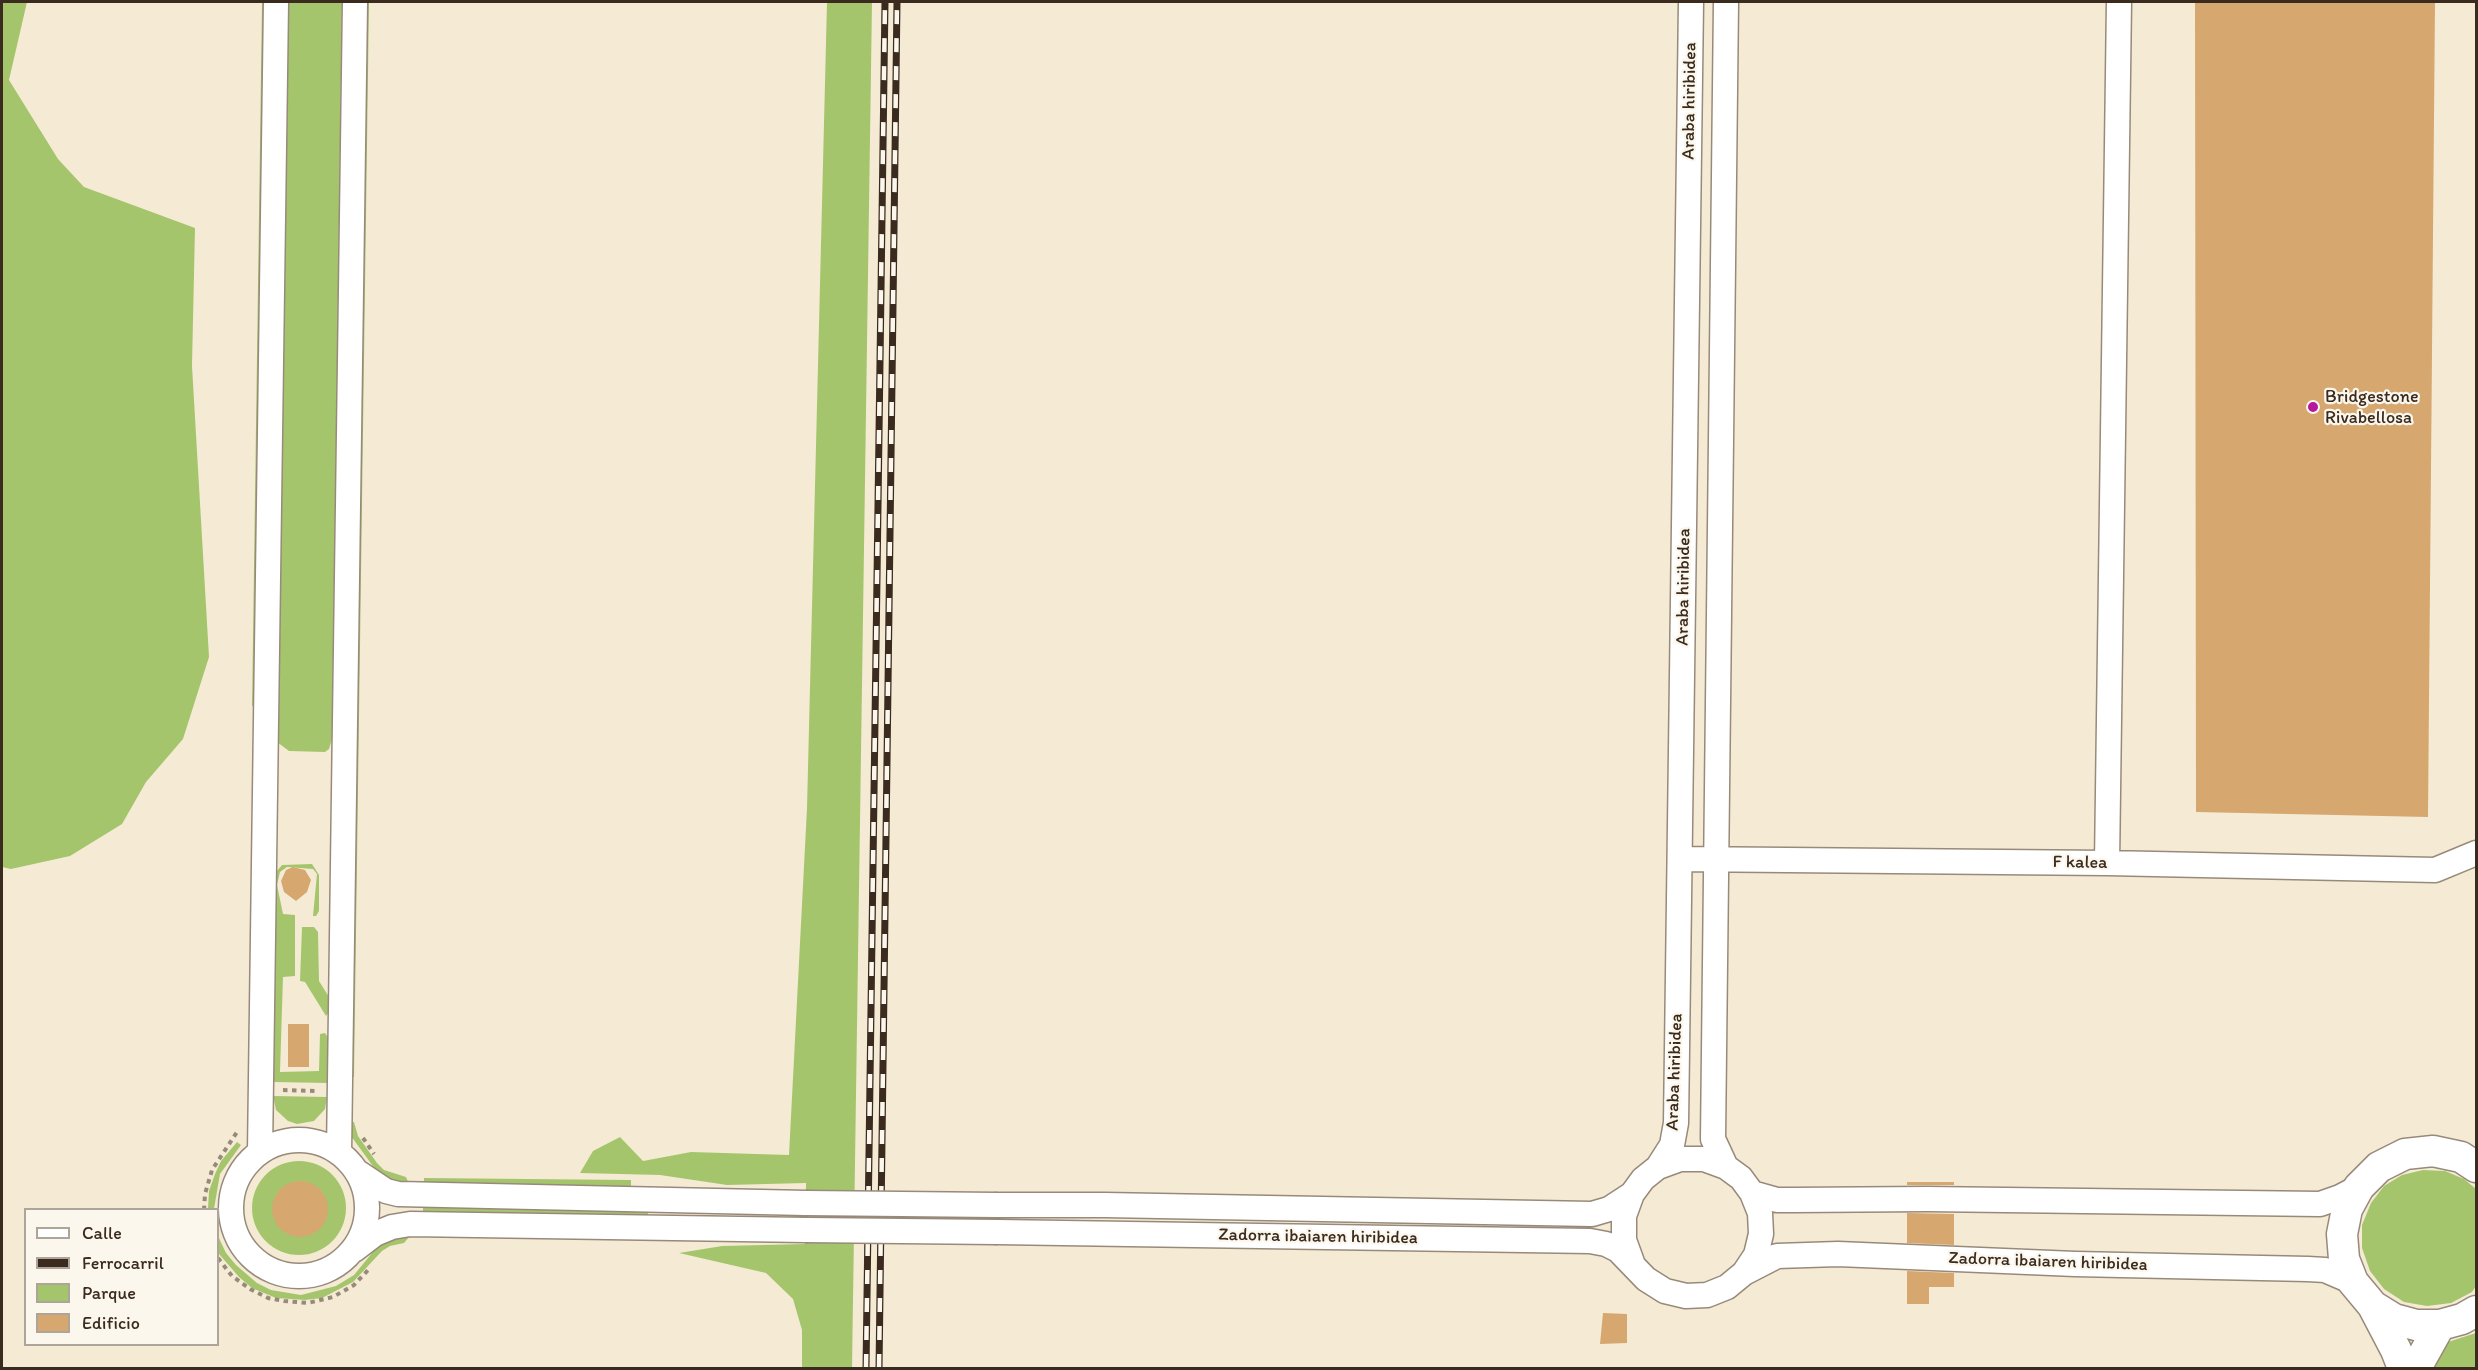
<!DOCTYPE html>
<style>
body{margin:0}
#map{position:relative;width:2478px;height:1370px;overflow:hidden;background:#f5ebd5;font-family:Itim,sans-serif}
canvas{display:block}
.frame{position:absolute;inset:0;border:3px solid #3b2a1e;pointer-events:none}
.legend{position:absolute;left:24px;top:1208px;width:195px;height:138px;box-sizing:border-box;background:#fbf7ec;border:2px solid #aea59a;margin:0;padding:8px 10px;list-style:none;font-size:18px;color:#3b2a1e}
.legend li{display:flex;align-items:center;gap:12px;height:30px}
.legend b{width:30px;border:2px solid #aea59a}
</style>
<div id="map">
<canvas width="2478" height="1370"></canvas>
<div class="frame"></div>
<ul class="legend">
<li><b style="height:8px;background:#fff"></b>Calle</li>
<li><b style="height:8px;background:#3b2a1e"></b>Ferrocarril</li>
<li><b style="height:16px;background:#a5c56d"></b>Parque</li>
<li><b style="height:16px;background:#d6a76f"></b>Edificio</li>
</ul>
</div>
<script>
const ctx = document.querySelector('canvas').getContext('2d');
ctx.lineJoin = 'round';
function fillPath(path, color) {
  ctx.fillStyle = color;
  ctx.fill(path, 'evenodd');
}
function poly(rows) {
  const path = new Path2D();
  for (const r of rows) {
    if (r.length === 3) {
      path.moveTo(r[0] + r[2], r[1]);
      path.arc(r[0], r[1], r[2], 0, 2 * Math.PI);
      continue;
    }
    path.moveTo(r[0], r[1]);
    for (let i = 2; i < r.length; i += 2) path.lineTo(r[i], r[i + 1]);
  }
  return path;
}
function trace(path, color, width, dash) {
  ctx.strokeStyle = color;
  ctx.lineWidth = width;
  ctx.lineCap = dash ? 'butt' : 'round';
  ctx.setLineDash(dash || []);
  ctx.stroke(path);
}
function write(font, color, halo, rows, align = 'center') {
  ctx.font = font + ' Itim,sans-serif';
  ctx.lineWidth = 4.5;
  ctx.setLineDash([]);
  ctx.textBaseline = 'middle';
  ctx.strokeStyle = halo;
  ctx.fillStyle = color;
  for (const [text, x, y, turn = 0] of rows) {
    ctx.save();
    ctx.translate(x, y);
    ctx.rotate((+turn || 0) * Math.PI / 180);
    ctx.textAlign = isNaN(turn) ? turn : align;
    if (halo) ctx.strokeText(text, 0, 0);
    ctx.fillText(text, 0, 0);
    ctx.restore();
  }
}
const green = poly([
 [2,2,27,2,9,80,58,159,84,187,195,228,192,366,209,657,183,739,146,782,122,824,70,856,11,869,2,867],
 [262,2,265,2,255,706,252,706],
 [288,2,342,2,332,739,329,749,325,752,289,751,277,742],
 [366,2,369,2,354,1077,352,1077],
 [827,2,872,2,852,1368,802,1368,802,1330,793,1299,766,1273,679,1253,722,1246,805,1244,806,1183,727,1185,660,1175,580,1173,593,1151,620,1137,643,1161,691,1152,789,1155,807,808],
 [312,864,319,875,319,911,316,916,313,916,317,874,313,869,287,867,280,872,277,885,283,914,295,915,295,976,283,977,280,1072,319,1071,320,1034,325,1033,329,1039,328,1083,273,1082,276,872,282,865],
 [302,927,314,927,318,932,319,981,329,997,329,1012,326,1016,305,982,300,981],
 [273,1096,327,1097,325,1109,314,1121,297,1124,288,1121,276,1110],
 [351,1122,354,1122,358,1136,377,1163,384,1170,406,1177,409,1184,392,1181,375,1169,351,1136],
 [237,1142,241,1145,220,1174,214,1209,208,1209,209,1191,215,1174,221,1161],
 [299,1208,47],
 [2423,1170,2445,1171,2464,1179,2476,1189,2476,1286,2472,1292,2451,1303,2427,1306,2404,1302,2384,1289,2370,1271,2362,1248,2362,1225,2371,1203,2384,1186,2402,1175],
 [424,1178,631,1180,631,1187,424,1185],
 [423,1206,648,1210,648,1217,423,1213],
 [218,1236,226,1253,236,1265,257,1283,271,1290,301,1295,336,1286,354,1275,377,1247,398,1237,410,1236,404,1243,390,1246,382,1251,353,1282,322,1298,305,1300,276,1298,252,1288,239,1277,219,1254],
 [2476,1333,2476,1368,2425,1368,2433,1350,2451,1341]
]);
const building = poly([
 [2195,2,2435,2,2428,817,2196,812],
 [293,867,305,870,311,880,307,892,296,901,284,892,281,881,286,870],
 [288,1024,309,1024,309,1067,288,1067],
 [300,1209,28],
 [1907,1182,1954,1182,1954,1185,1907,1185],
 [1907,1213,1954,1214,1954,1245,1907,1243],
 [1907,1271,1954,1273,1954,1287,1929,1287,1929,1304,1907,1304],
 [1603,1313,1627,1314,1627,1343,1600,1344]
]);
const path = poly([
 [283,1090,317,1091],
 [363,1138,374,1154],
 [204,1210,205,1194,212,1170,237,1132],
 [218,1258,232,1276,250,1289,268,1298,284,1301,308,1303,333,1297,354,1285,370,1268]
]);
const minor = poly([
 [1726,2,1713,1139,1726,1167],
 [1680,859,2107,863,2435,870,2476,853],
 [2107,863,2119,2],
 [299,1208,68],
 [260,1151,276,2],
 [339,1152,355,2],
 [1658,1167,1672,1145,1676,1123,1691,2],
 [359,1173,386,1191,398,1194,806,1203],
 [1752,1193,1777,1200,1793,1200,1927,1199,2320,1204,2340,1197,2359,1187],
 [997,1205,1105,1205,1592,1214,1609,1209,1632,1194],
 [997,1232,1590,1241,1606,1244,1618,1250,1646,1279,1665,1291,1686,1296,1707,1295,1727,1287,1744,1273,1756,1255,1761,1234,1760,1213,1752,1193,1741,1178,1726,1167,1704,1159,1680,1159,1658,1167,1643,1179,1632,1194,1624,1216,1624,1240,1632,1262],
 [354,1250,375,1234,392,1227,410,1224,806,1230],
 [1744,1273,1777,1256,1838,1254,2075,1264,2308,1269,2325,1270,2353,1282]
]);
const tertiary = poly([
 [2476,1167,2461,1157,2433,1151,2405,1154,2379,1167,2359,1187,2347,1209,2342,1234,2344,1259,2353,1282,2373,1306,2394,1319,2416,1325,2440,1325,2462,1319,2476,1311],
 [2373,1306,2396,1350,2403,1368],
 [2416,1368,2440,1325]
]);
const rail = poly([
 [866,1368,885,2],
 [879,1368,897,2]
]);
const minorBridge = poly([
 [806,1203,997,1205],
 [806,1230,997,1232]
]);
const markers = [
 [2313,407,6,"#b5179e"]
];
const streetNames = [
 ["Araba hiribidea",1690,101,-89],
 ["Araba hiribidea",1684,587,-89],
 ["F kalea",2080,863,1],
 ["Araba hiribidea",1675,1072,-88],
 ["Zadorra ibaiaren hiribidea",1318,1237,1],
 ["Zadorra ibaiaren hiribidea",2048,1262,2]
];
const poiNames = [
 ["Bridgestone",2325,397],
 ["Rivabellosa",2325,418]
];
fillPath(green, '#a5c56d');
fillPath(building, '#d6a76f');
trace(minor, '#988a7a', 27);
trace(tertiary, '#988a7a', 33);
trace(path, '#988a7a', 4, [4.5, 4.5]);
trace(minor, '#fff', 24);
trace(tertiary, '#fff', 30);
trace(rail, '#3b2a1e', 7);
trace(rail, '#fbf7ec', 4.5, [14]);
trace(minorBridge, '#988a7a', 27, []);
trace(minorBridge, '#fff', 24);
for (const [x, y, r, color] of markers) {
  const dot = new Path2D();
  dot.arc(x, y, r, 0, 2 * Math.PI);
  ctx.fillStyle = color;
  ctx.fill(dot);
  trace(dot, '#fbf7ec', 2);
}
write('18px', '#3b2a1e', '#fbf7ec', streetNames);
write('18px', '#3b2a1e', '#fbf7ec', poiNames, 'left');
</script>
